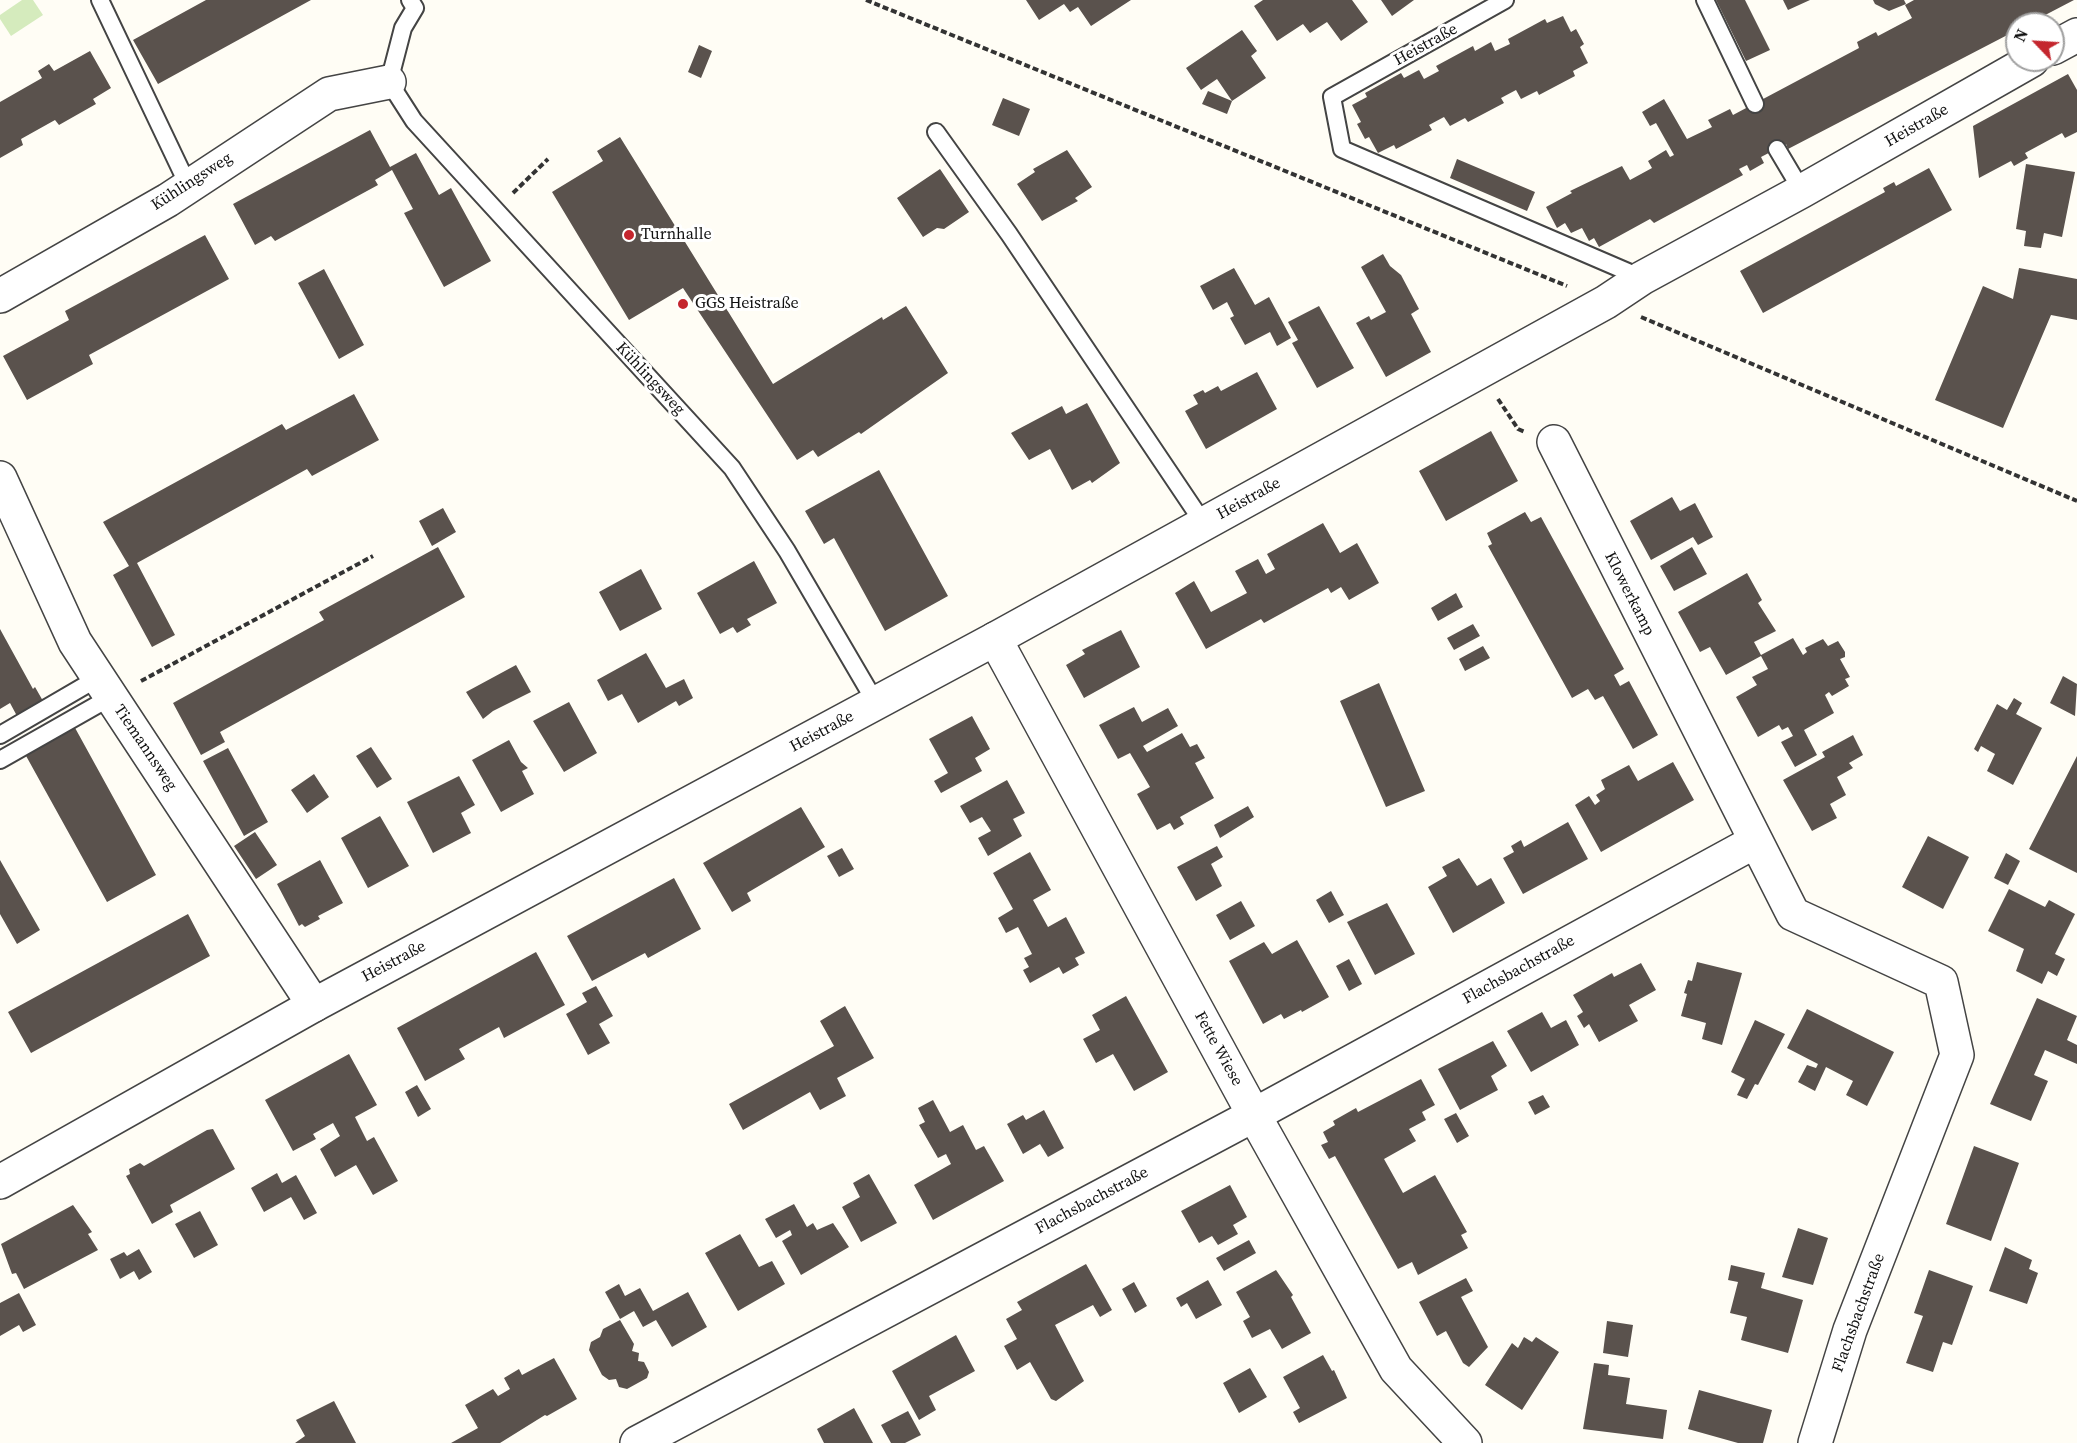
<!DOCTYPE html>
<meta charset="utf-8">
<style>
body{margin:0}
#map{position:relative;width:2077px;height:1443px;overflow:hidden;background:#fffdf5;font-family:"Source Serif 4",serif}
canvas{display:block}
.north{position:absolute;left:2005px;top:12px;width:60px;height:60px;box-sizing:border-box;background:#fff;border:2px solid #a0a0a0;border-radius:50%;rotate:295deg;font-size:16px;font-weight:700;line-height:24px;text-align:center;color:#111}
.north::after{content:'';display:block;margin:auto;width:21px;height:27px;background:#c4262e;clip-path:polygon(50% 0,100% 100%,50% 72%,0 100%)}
</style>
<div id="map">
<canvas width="2077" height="1443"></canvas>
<div class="north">N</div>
</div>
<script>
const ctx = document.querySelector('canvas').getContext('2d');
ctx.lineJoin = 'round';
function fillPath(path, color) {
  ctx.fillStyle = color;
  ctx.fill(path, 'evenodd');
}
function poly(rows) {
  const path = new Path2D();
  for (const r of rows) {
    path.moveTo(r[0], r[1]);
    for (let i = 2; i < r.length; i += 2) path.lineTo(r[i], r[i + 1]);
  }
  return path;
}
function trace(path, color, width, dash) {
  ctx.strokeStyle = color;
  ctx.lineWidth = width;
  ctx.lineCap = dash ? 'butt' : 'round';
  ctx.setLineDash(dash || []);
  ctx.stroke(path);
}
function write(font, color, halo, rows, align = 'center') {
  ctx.font = font + ' "Source Serif 4",serif';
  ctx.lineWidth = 6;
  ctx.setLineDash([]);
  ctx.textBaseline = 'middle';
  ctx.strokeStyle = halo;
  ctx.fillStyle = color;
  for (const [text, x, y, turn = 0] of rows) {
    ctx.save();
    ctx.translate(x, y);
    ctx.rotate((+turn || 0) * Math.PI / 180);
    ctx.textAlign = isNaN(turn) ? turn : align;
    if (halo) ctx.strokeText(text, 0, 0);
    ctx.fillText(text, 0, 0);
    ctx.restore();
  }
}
const green = poly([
 [22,0,33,0,43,15,11,36,0,19,0,15]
]);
const building = poly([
 [206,0,311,0,158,84,133,40],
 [1026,0,1131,0,1091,26,1078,7,1070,12,1064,4,1039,20],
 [1263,0,1352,0,1368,22,1341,41,1327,22,1310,33,1303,24,1277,41,1254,6],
 [1381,0,1414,0,1392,16],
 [1716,0,1745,0,1770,50,1746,61],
 [1783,0,1810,0,1788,10],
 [1873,0,1904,0,1906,4,1889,11,1875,4],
 [1914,0,2074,0,2028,24,2017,24,2017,30,1788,149,1786,144,1761,157,1764,163,1750,171,1747,165,1739,169,1743,175,1654,223,1650,219,1599,247,1594,238,1589,241,1582,228,1571,233,1565,223,1557,228,1546,207,1572,193,1570,191,1622,166,1630,180,1652,168,1648,161,1666,150,1670,157,1674,155,1656,123,1650,126,1642,112,1664,99,1687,139,1712,127,1708,120,1730,109,1733,115,1859,48,1857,42,1876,32,1878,36,1912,18,1905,5],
 [1563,16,1571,32,1576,29,1584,44,1580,47,1588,63,1573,71,1575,76,1539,95,1537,91,1521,99,1516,90,1501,98,1504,103,1468,122,1465,118,1450,126,1444,117,1429,125,1432,130,1396,149,1394,145,1378,153,1369,137,1365,139,1357,124,1361,122,1352,105,1367,97,1365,93,1401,73,1404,78,1419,70,1424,79,1439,71,1436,66,1473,46,1475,51,1491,42,1495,51,1510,44,1508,39,1545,19,1547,23],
 [1242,30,1257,51,1251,56,1266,78,1232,101,1227,114,1202,104,1208,91,1232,101,1217,79,1201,90,1186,68],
 [699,45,712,51,701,78,688,72],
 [90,51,111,88,93,99,96,104,59,125,55,120,21,139,23,145,0,158,0,102,42,78,38,71,49,64,54,71],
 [2068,74,2077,90,2077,132,2065,138,2062,133,2025,153,2028,158,2014,166,2011,161,1979,178,1973,126],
 [1003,98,1030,109,1019,136,992,125],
 [370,130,390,167,416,153,439,195,451,188,491,261,444,287,404,213,413,209,392,170,375,180,378,185,275,241,271,236,255,245,233,204],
 [620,137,773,384,882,317,883,320,906,306,948,373,861,434,859,432,818,457,813,450,797,460,683,288,629,320,552,192,603,161,597,151],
 [1067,150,1092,187,1075,198,1078,201,1042,221,1017,184,1035,172,1033,169],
 [1457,159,1535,192,1527,211,1450,178],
 [2026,164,2075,172,2062,237,2044,233,2041,248,2024,246,2026,231,2016,229],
 [1929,168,1952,210,1763,313,1740,271,1885,192,1883,188,1894,182,1896,186],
 [940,169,969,212,944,229,937,228,923,237,897,198],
 [205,235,229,279,89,355,93,364,27,400,3,356,69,320,65,311],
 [1383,254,1390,266,1401,275,1419,309,1411,314,1431,352,1386,377,1356,323,1369,316,1371,320,1386,312,1361,267],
 [1234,268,1255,305,1269,297,1291,338,1277,346,1270,332,1245,345,1230,318,1234,316,1227,302,1213,310,1200,286],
 [2019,268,2077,279,2077,320,2051,315,2003,428,1935,400,1983,286,2013,299],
 [324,269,364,345,339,359,298,283],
 [1319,306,1354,368,1317,388,1292,343,1298,340,1288,322],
 [1257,372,1277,409,1206,449,1185,411,1198,404,1193,395,1203,390,1205,393,1218,386,1221,391],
 [354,394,379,440,312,476,307,469,137,563,175,635,152,647,113,575,129,566,103,522,282,424,286,430],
 [1087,403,1120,463,1092,483,1090,480,1072,490,1050,449,1029,460,1011,433,1062,406,1066,414],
 [1491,431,1518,481,1446,521,1419,471],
 [879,470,948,596,885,631,834,538,824,544,805,511],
 [1672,497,1680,511,1695,503,1713,537,1698,545,1693,537,1651,560,1630,521],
 [443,508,456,532,432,546,419,521],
 [1525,512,1531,522,1541,517,1624,669,1614,675,1620,686,1629,681,1658,735,1633,749,1603,696,1595,700,1588,689,1572,698,1488,546,1492,544,1487,533],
 [1323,523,1340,553,1357,543,1379,583,1349,600,1341,587,1331,593,1328,588,1264,623,1261,619,1206,649,1175,593,1194,581,1211,612,1247,593,1235,571,1258,559,1266,574,1275,569,1267,554],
 [438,547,465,597,220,732,225,742,201,755,173,703,324,620,319,612],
 [1692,547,1707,574,1674,591,1660,566],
 [754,561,777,603,747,619,751,625,737,633,733,627,720,634,697,593],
 [641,569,662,609,620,631,599,592],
 [1747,573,1762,600,1758,603,1776,631,1754,642,1761,655,1793,638,1803,655,1807,652,1805,648,1823,639,1828,646,1838,641,1845,652,1845,657,1840,659,1850,677,1845,679,1849,686,1832,696,1829,692,1825,695,1834,713,1804,730,1817,755,1795,767,1781,742,1793,736,1788,727,1782,730,1779,725,1758,737,1736,697,1757,685,1752,677,1768,669,1761,656,1726,675,1710,647,1700,652,1678,612],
 [1456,593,1463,607,1438,621,1431,608],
 [1473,624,1480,636,1454,650,1447,638],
 [0,629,33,689,35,687,43,701,17,716,10,703,0,709],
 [1121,630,1140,667,1084,698,1066,665,1085,654,1082,650],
 [1483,646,1490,658,1465,671,1459,659],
 [646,653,666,688,684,679,693,698,679,706,676,701,638,723,622,694,608,701,597,680],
 [516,665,531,692,493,711,483,719,466,692],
 [2063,676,2077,684,2075,716,2050,703],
 [1379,683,1425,791,1386,807,1340,701],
 [2014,698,2022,703,2016,714,2042,728,2013,785,1987,771,1995,754,1981,746,1978,752,1974,749,1997,704,2007,710],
 [569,702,597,753,564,772,533,721],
 [1134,707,1142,722,1168,708,1178,726,1143,746,1147,752,1182,733,1190,747,1197,744,1205,758,1195,763,1214,798,1180,817,1184,824,1174,830,1170,823,1157,830,1137,794,1150,787,1130,753,1118,759,1099,725],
 [972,716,990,749,975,758,982,771,941,793,934,781,948,773,929,739],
 [74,726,156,875,107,902,25,754],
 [1853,735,1863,755,1849,763,1853,768,1837,777,1846,795,1830,804,1837,818,1812,831,1783,780,1825,757,1822,752],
 [509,740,521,762,528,768,522,771,534,794,501,812,472,760],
 [371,747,392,779,377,788,356,756],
 [228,748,268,822,244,836,203,761],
 [2077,756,2077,873,2029,849],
 [1673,762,1694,800,1601,852,1575,805,1589,796,1595,805,1600,801,1596,795,1605,789,1601,780,1629,765,1638,781],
 [314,774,329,797,307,813,291,790],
 [459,776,475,805,461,813,471,833,433,853,407,802],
 [1007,780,1025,813,1013,819,1022,836,988,856,978,838,991,831,982,817,970,823,960,806],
 [1248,806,1254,817,1220,838,1214,825],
 [801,807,825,847,747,893,751,901,732,912,703,863],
 [380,816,409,866,368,888,341,838],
 [1568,822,1588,859,1523,894,1503,858,1514,852,1511,846,1521,840,1524,847],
 [255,832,277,865,256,879,234,846],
 [1928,836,1969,857,1943,909,1902,887],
 [1217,846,1223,857,1211,864,1222,886,1196,901,1177,867],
 [842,848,854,869,839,877,827,856],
 [1030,852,1051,890,1033,900,1048,927,1066,917,1085,953,1075,958,1079,965,1063,974,1059,967,1030,983,1023,970,1029,967,1024,958,1032,954,1018,927,1006,933,998,918,1013,909,993,873],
 [2006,853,2020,861,2008,885,1994,878],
 [1459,858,1477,886,1491,878,1505,903,1453,933,1428,887,1447,876,1442,867],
 [0,860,40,930,17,944,0,914],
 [320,860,343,903,318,916,320,919,305,927,302,924,299,926,277,884],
 [674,878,701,929,648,958,645,953,592,981,567,936],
 [2009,889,2045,907,2049,900,2075,914,2055,954,2065,959,2057,976,2048,971,2042,984,2016,971,2024,949,1988,931],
 [1331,891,1344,915,1329,923,1316,900],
 [1241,901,1255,926,1230,940,1216,915],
 [1387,903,1415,954,1375,975,1347,922],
 [188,914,210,956,31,1053,8,1012],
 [1297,940,1329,997,1302,1012,1301,1010,1284,1019,1281,1014,1263,1024,1229,961,1264,942,1272,954],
 [536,952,565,1005,504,1038,499,1027,459,1049,465,1059,425,1081,397,1028],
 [1349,959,1362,984,1349,991,1336,966],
 [1697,962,1742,973,1722,1045,1702,1039,1706,1023,1681,1016,1687,994,1684,993,1688,980,1692,981],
 [1641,963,1656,990,1629,1005,1638,1021,1599,1042,1589,1024,1584,1028,1577,1016,1583,1012,1573,995,1612,973,1614,977],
 [596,986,613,1016,599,1024,610,1043,588,1055,566,1014,587,1002,582,993],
 [1126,996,1168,1072,1134,1091,1113,1054,1096,1063,1083,1039,1100,1030,1092,1015],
 [2037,998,2077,1016,2067,1040,2077,1045,2077,1064,2045,1050,2034,1075,2048,1081,2031,1121,1990,1104],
 [845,1006,874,1058,837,1078,846,1096,820,1110,810,1092,743,1130,729,1104,834,1046,820,1021],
 [1807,1009,1894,1052,1867,1106,1846,1095,1853,1081,1826,1067,1815,1091,1798,1082,1807,1065,1816,1068,1818,1064,1787,1048],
 [1542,1012,1551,1028,1566,1020,1579,1045,1531,1072,1507,1031],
 [1755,1020,1785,1034,1758,1085,1755,1084,1747,1099,1737,1095,1745,1079,1731,1072],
 [1493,1041,1507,1066,1491,1076,1498,1090,1460,1110,1438,1069],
 [349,1054,377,1105,355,1117,367,1141,374,1137,398,1181,373,1195,356,1165,335,1177,320,1149,340,1136,333,1123,313,1134,316,1139,293,1151,265,1100],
 [1421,1079,1435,1105,1422,1112,1426,1120,1409,1129,1416,1141,1384,1159,1403,1193,1435,1175,1467,1232,1461,1235,1468,1248,1418,1275,1412,1262,1398,1269,1335,1156,1329,1159,1321,1145,1328,1142,1323,1132,1335,1125,1333,1121,1356,1108,1358,1112],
 [417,1085,431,1109,418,1117,405,1092],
 [1543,1095,1550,1107,1535,1115,1528,1102],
 [933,1100,950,1132,963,1125,976,1150,984,1146,1004,1181,933,1220,914,1185,951,1164,946,1154,938,1158,919,1125,925,1122,918,1108],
 [1044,1110,1064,1148,1048,1157,1040,1144,1023,1154,1007,1124,1023,1115,1026,1120],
 [1456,1113,1469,1136,1457,1143,1444,1119],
 [213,1129,235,1169,170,1205,173,1212,152,1224,126,1176,130,1174,129,1169,140,1163,144,1166,207,1130],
 [1974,1146,2019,1163,1991,1241,1946,1224],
 [277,1173,282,1183,296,1175,317,1213,304,1220,291,1197,264,1212,251,1188],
 [869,1174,897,1223,861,1242,842,1207,860,1197,853,1183],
 [1230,1185,1247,1217,1233,1225,1238,1234,1218,1245,1212,1236,1199,1243,1181,1211],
 [794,1204,807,1227,813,1223,817,1230,833,1223,849,1247,801,1275,782,1241,792,1235,790,1230,776,1238,765,1219],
 [73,1205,92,1232,88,1234,98,1250,24,1289,16,1273,12,1274,1,1244],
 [200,1211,218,1245,194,1258,175,1224],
 [1798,1228,1828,1238,1813,1285,1782,1277],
 [740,1234,759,1267,772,1261,785,1284,738,1311,705,1253],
 [1249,1240,1256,1253,1224,1271,1216,1258],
 [2005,1247,2032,1260,2029,1269,2038,1273,2027,1304,1989,1291],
 [139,1249,152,1272,139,1280,134,1271,120,1279,110,1259,124,1252,127,1256],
 [1086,1264,1112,1310,1100,1317,1093,1305,1055,1325,1084,1381,1056,1401,1051,1399,1030,1362,1017,1370,1004,1346,1017,1339,1006,1319,1022,1310,1017,1302],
 [1731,1265,1765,1273,1761,1288,1803,1300,1788,1353,1741,1340,1747,1317,1730,1313,1738,1282,1728,1280],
 [1276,1270,1293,1295,1291,1297,1311,1333,1282,1349,1270,1329,1252,1338,1243,1321,1250,1317,1236,1292],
 [1929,1270,1973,1286,1952,1345,1943,1342,1933,1372,1906,1363,1923,1316,1914,1313],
 [1466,1278,1473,1291,1461,1297,1488,1347,1469,1367,1463,1363,1446,1331,1437,1336,1419,1302],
 [1208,1280,1222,1305,1196,1319,1187,1303,1181,1307,1176,1298],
 [1134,1282,1147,1306,1135,1313,1122,1289],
 [619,1284,625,1296,640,1288,653,1311,688,1292,707,1327,672,1347,656,1320,643,1327,634,1311,620,1319,605,1292],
 [19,1293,36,1325,23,1332,19,1325,0,1336,0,1303],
 [620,1320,634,1344,632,1351,639,1353,638,1361,644,1362,649,1372,647,1378,627,1389,619,1387,616,1379,609,1380,602,1375,589,1350,591,1342,600,1337,603,1329],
 [1607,1321,1633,1325,1628,1357,1603,1353],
 [956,1335,975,1371,929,1396,936,1410,919,1420,892,1371],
 [1524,1337,1532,1342,1536,1337,1559,1352,1522,1410,1485,1385,1512,1343,1518,1348],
 [1323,1355,1332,1371,1334,1370,1347,1398,1299,1423,1293,1412,1300,1408,1283,1377],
 [554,1358,577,1399,547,1416,545,1415,500,1443,451,1443,478,1428,465,1405,493,1389,498,1396,510,1389,504,1378,519,1369,522,1375],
 [1594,1363,1609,1365,1608,1375,1630,1378,1626,1404,1667,1410,1663,1439,1583,1429],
 [1250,1368,1267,1397,1239,1413,1223,1383],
 [1699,1390,1772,1410,1763,1443,1738,1443,1688,1429],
 [334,1401,356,1443,295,1443,305,1436,296,1420],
 [854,1408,873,1443,824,1443,817,1429],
 [908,1411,921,1435,905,1443,891,1443,881,1425]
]);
const path = poly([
 [866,0,1567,286],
 [513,193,548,159],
 [1641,317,2077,501],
 [1498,399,1518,429,1525,432],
 [141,681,373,556]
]);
const service = poly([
 [100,0,188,185],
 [410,0,415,8,403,28,389,82,414,121,732,468,787,551,876,703],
 [1505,0,1332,97,1342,149,1642,278],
 [1705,0,1755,104],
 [936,132,1009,234,1204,524],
 [1777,149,1802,191],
 [0,735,98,678],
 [0,760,111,697]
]);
const minor = poly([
 [0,296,168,200,329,94,389,82],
 [1554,442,1793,914,1941,982,1957,1055,1850,1330,1815,1443],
 [0,478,75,642,314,1005],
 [995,639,1254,1115,1396,1369,1465,1443],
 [637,1443,1254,1115,1756,841]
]);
const tertiary = poly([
 [2053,48,2077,35],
 [0,1182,314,1005,995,639,1606,302,1642,278,1802,191,2032,60]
]);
const markers = [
 [629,235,6,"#c4262e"],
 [683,304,6,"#c4262e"]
];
const streetNames = [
 ["Heistraße",1426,45,-29],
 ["Heistraße",1917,126,-30],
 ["Kühlingsweg",192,182,-33],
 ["Kühlingsweg",650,379,47],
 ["Heistraße",1249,499,-29],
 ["Klowerkamp",1629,594,63],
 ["Heistraße",822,732,-28],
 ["Tiemannsweg",145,748,56],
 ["Heistraße",394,962,-28],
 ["Flachsbachstraße",1519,970,-29],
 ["Fette Wiese",1218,1049,61],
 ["Flachsbachstraße",1092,1201,-28],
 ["Flachsbachstraße",1859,1313,-70]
];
const poiNames = [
 ["Turnhalle",641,235],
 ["GGS Heistraße",695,304]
];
fillPath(green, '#d5ebbd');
fillPath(building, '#5a524d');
trace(service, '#444', 20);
trace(minor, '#444', 36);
trace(tertiary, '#444', 36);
trace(path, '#333', 4, [6, 3]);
trace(service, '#fff', 16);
trace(minor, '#fff', 33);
trace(tertiary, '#fff', 33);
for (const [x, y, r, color] of markers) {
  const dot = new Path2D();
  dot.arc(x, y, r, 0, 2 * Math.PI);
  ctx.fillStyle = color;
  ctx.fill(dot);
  trace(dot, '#fff', 2);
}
write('16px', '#111', '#fff', streetNames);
write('16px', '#111', '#fff', poiNames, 'left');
</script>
